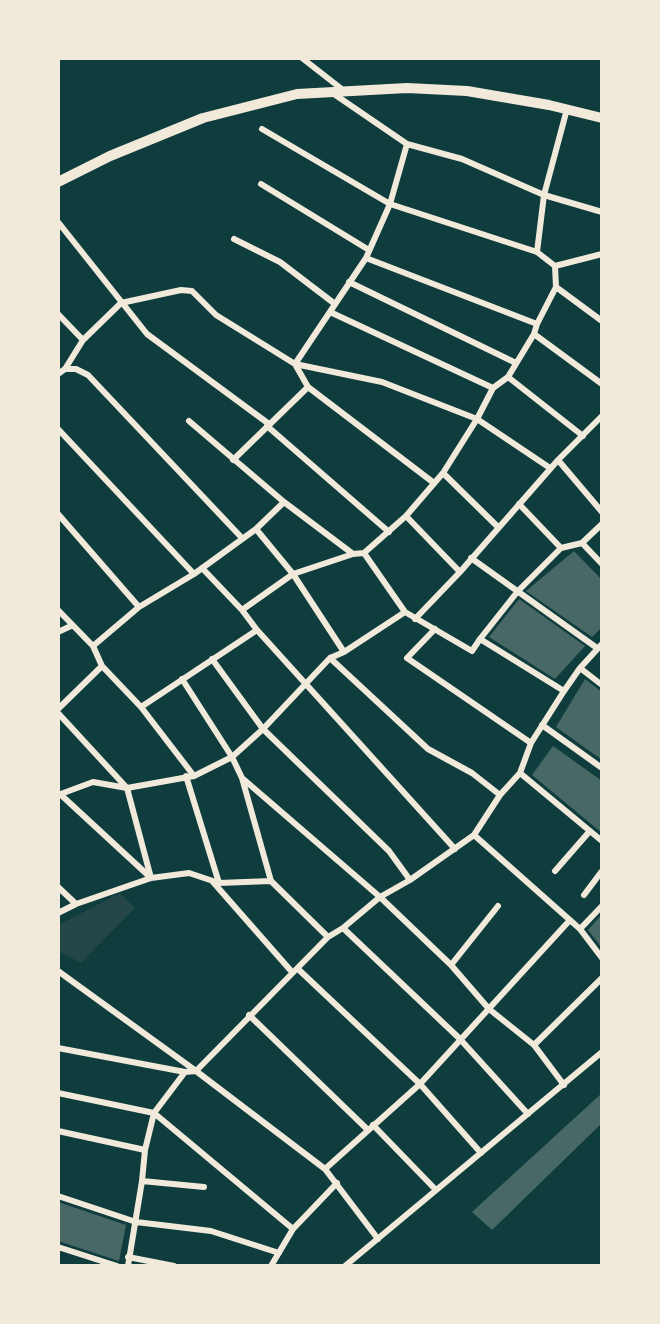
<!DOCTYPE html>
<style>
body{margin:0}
#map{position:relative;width:660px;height:1324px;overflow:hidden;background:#0f3d3e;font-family:"Space Grotesk",sans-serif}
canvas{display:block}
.frame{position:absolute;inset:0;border:60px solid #f1e9da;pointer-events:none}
</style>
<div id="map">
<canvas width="660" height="1324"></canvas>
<div class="frame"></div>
</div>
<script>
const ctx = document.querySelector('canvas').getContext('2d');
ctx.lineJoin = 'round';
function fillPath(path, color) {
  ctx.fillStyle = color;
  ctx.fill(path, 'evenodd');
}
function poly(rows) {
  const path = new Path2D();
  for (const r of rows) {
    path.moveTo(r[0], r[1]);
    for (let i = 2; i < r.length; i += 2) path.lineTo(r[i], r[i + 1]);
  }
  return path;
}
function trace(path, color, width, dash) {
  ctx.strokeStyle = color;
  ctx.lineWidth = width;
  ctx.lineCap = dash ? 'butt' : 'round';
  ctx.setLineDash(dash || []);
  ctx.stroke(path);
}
const green = poly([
 [120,893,135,908,81,963,58,951,58,925]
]);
const building = poly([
 [574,551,602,580,602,627,592,637,526,591],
 [519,599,585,646,555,679,489,637],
 [585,679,602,692,602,760,556,727],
 [553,746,602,781,602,833,532,775],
 [602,914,602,948,588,930],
 [602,1093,602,1123,492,1230,472,1212],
 [58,1202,126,1225,119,1261,58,1241]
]);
const minor = poly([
 [302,58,343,90],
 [331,92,407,144,462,159,544,195,602,212],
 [262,129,390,204,537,252,555,266],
 [261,184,369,250],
 [58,222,147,334,269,424],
 [234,239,280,262,335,304],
 [537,252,544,195,567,109],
 [366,258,537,324],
 [555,266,602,254],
 [349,282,516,363],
 [556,287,602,321],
 [330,312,493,388],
 [58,314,83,340],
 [534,334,602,384],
 [295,364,366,258,390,204,407,144],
 [295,364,308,387],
 [65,369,83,340,121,303,181,290,192,291,216,315,295,364,382,382,477,419,550,468],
 [58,374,65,369,76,369,88,375,242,538],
 [508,377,583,436],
 [189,421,284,502,353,554,364,553,405,612,472,651,480,639,564,691],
 [267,426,389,532],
 [58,429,194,574],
 [233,460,308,387,434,483],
 [558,460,602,512],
 [443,473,498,527],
 [519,504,561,548],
 [58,514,139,607],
 [406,516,460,572],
 [256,529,293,574,344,652],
 [582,543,602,564],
 [364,553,406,516,443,473,477,419,493,388,508,377,534,334,537,324,556,287,555,266],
 [471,558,597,648],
 [202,568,242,610,257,630,455,849],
 [58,610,93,646,102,666,141,707,194,776],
 [242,610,293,574,353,554],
 [415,619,460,572,558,460,602,416],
 [435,629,407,658,531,743],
 [58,632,71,626],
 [480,639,518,591,561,548,582,543,602,524],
 [93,646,139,607,194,574,256,529,284,502],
 [330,658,428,749,472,773,500,795],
 [212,659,263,729,389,851,410,880],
 [580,668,602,685],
 [182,679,232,757,242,778,271,881,328,937],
 [141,707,257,630],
 [58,709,102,666],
 [58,713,127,788,151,878],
 [542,725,602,768],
 [520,773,602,841],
 [186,776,219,883],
 [242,778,380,897,451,965,489,1009,534,1045,564,1085],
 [60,794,151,878],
 [58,795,93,782,127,788,194,776,232,757,263,729,330,658,344,652,405,612],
 [474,835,580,929,602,958],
 [555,871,589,832],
 [213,882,292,972],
 [58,887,76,904],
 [584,895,602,871],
 [58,913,76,904,151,878,189,873,219,883,271,881],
 [343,928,459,1038,528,1114],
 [580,929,602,906],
 [451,965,498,906],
 [298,969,420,1084,481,1153],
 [58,971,196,1071,325,1169,378,1239],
 [249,1015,368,1130],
 [534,1045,602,978],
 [58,1048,185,1072],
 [58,1093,154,1113,293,1229],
 [373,1125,435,1189],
 [58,1131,145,1150],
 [325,1169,420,1084,570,920],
 [142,1181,204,1187],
 [58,1196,136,1222,211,1231,279,1253],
 [58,1247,117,1266],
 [128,1257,174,1266],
 [128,1266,142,1181,145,1150,154,1113,185,1072,196,1071,328,937,343,928,380,897,410,880,474,835,500,795,520,773,531,743,564,691,580,668,602,644],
 [271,1266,293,1229,337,1183],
 [345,1266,602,1052]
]);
const primary = poly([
 [58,182,110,156,203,118,297,94,407,88,467,91,549,105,602,118]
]);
fillPath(green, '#244646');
fillPath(building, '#486865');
trace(minor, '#f1e9da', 6);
trace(primary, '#f1e9da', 10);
</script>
